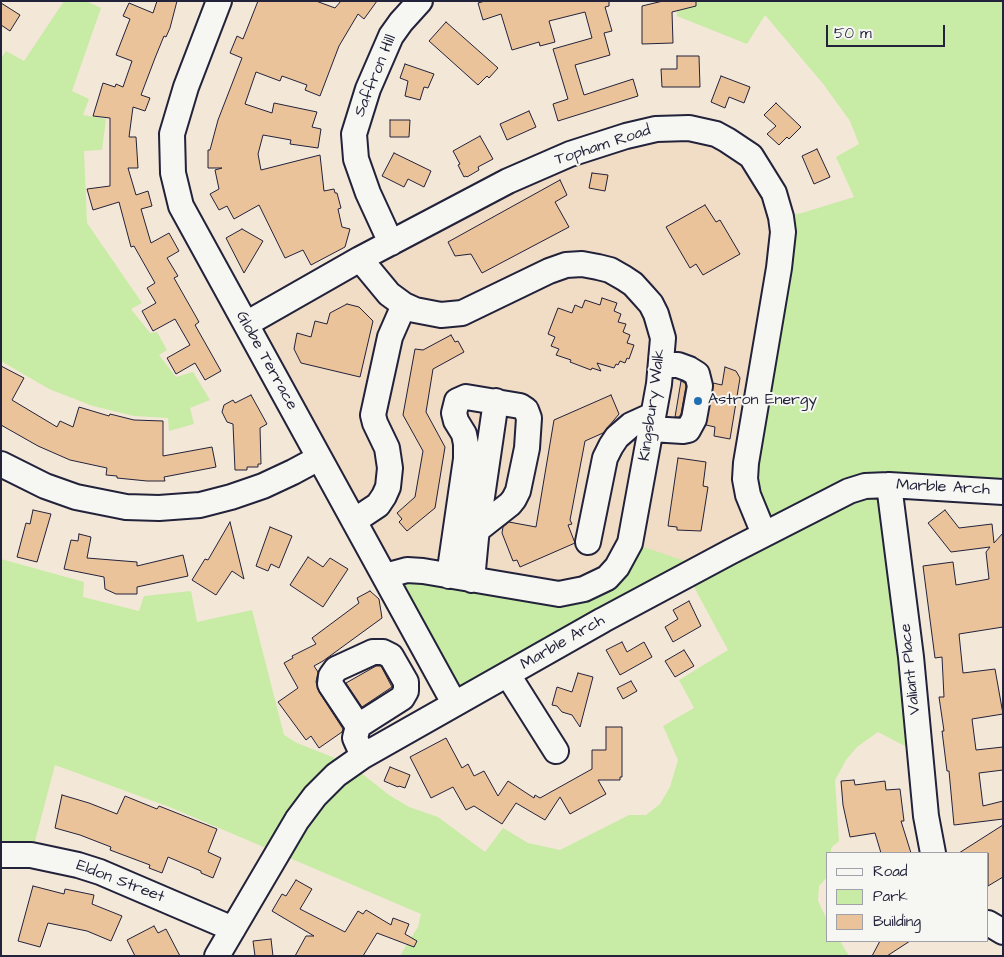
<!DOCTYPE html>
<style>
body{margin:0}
#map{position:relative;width:1004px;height:957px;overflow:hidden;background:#f3e7d8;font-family:"Architects Daughter",sans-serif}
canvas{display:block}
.frame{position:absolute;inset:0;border:2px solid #22223b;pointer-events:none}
.legend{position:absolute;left:826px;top:852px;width:162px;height:90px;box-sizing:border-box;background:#f6f6f2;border:1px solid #a1a1a9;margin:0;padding:6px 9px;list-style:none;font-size:15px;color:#22223b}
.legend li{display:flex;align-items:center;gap:10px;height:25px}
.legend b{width:25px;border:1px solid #a1a1a9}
.scale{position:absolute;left:826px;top:25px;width:119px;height:22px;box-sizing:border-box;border:2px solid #22223b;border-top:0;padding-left:6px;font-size:15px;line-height:18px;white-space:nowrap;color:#22223b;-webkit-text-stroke:4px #f6f6f2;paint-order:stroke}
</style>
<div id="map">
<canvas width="1004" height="957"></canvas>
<div class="frame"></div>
<ul class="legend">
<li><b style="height:6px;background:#f6f6f2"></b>Road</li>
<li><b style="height:14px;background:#c8eba5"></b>Park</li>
<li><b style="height:14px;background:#ebc39b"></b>Building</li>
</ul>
<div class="scale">50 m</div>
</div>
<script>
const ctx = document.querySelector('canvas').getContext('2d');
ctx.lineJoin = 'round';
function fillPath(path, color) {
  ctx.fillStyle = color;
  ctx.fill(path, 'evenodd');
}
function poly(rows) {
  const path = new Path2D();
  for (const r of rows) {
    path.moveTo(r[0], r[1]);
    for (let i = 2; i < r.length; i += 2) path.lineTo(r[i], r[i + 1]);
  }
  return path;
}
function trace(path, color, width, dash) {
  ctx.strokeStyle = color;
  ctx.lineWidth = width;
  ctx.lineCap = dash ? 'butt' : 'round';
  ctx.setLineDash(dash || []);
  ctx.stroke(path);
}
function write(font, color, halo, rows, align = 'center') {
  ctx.font = font + ' "Architects Daughter",sans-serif';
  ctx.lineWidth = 4;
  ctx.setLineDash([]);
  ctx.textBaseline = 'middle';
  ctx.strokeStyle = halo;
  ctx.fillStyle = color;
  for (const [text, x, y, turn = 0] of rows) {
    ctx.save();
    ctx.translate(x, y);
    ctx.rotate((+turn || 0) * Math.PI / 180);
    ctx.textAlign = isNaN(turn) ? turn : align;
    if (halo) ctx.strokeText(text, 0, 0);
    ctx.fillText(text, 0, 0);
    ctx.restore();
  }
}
const built = poly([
 [626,136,727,139,773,192,759,525,729,552,584,587,384,576,245,325,360,260]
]);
const green = poly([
 [64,1,86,1,101,8,72,91,89,99,83,115,106,119,102,150,84,151,87,223,142,303,131,309,150,333,157,332,167,350,159,355,176,377,193,372,210,400,190,408,194,424,169,431,168,418,134,416,93,406,49,389,1,361,1,58,6,51,24,61],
 [677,1,1003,1,1003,491,890,485,920,746,905,746,878,732,857,747,846,760,835,780,839,841,831,848,831,853,828,853,828,876,819,886,818,901,828,922,828,941,840,941,849,956,402,956,401,954,418,927,421,914,172,808,55,765,31,856,1,855,1,559,84,582,83,597,139,611,144,596,191,591,197,622,252,610,284,735,297,743,350,764,389,795,409,807,438,817,485,852,503,828,528,843,560,850,629,815,646,815,660,804,670,787,678,760,663,726,694,708,679,680,728,650,687,574,453,703,384,576,584,587,629,542,688,562,763,535,752,508,781,217,802,213,854,197,836,157,859,144,850,121,824,85,765,15,747,44,677,16]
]);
const building = poly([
 [157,1,177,1,170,28,166,37,164,36,155,58,141,95,150,98,145,111,133,107,129,137,136,137,138,168,128,168,136,195,148,191,152,206,141,209,151,243,169,233,179,251,167,258,178,276,174,278,199,322,195,325,221,371,205,380,195,363,176,374,167,358,190,345,175,319,153,331,142,311,156,303,147,288,155,283,134,246,131,247,119,202,93,210,87,189,110,186,110,118,93,116,103,83,115,87,116,84,123,87,132,61,116,55,130,19,123,16,129,3,153,13,157,1],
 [258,1,316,1,335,8,341,1,377,1,364,19,358,14,339,46,320,96,305,90,307,85,282,76,280,81,256,72,245,104,272,113,274,103,317,112,312,127,321,129,318,148,290,144,291,140,263,135,258,154,261,170,320,155,324,191,334,189,335,193,337,193,341,208,338,209,342,227,350,229,345,247,311,265,303,250,285,258,259,205,234,219,227,206,219,210,210,194,219,189,215,170,222,168,208,168,208,150,210,150,218,120,242,58,230,53,237,36,243,39,258,1],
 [485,1,609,1,609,6,605,7,612,31,604,33,610,55,575,65,584,95,633,79,638,96,558,121,553,104,568,99,553,49,592,38,585,12,549,21,555,42,540,46,539,42,512,50,501,14,483,20,478,3,485,1],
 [663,1,696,1,696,6,672,12,673,43,642,44,642,6,663,1],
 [1,3,20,15,10,31,1,25,1,3],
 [446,22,498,68,489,78,487,76,478,85,429,41,446,22],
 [677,56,699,56,700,87,662,87,661,69,677,69,677,56],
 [405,64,434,74,428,88,424,87,420,100,405,96,408,81,400,78,405,64],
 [721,76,750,87,744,103,729,97,725,108,711,102,721,76],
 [776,103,801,127,789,139,787,137,779,145,767,134,776,126,764,115,776,103],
 [529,111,536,127,507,140,500,124,529,111],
 [390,120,410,120,409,137,390,137,390,120],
 [480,136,493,159,478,167,479,170,467,177,466,176,464,177,458,165,460,164,453,151,480,136],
 [817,149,830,177,814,184,802,156,817,149],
 [394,153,431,171,424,187,408,179,404,187,382,176,394,153],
 [592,173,608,175,605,191,589,188,592,173],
 [560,180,567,195,555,202,569,227,482,273,471,254,455,256,448,242,560,180],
 [705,205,716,222,720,220,740,254,703,275,696,264,690,268,666,227,705,205],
 [242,229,263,241,244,273,226,238,242,229],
 [602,298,617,303,614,311,621,314,618,322,626,324,623,332,630,335,627,343,634,345,629,359,627,358,625,363,620,361,618,365,616,364,614,368,597,363,601,371,592,368,591,370,570,362,571,360,556,355,559,349,551,346,555,337,548,334,558,308,572,313,575,305,582,308,585,300,600,305,602,298],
 [347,304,359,307,373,321,360,377,301,363,294,349,297,333,311,337,315,321,327,324,330,313,347,304],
 [451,335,455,342,458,341,464,352,433,369,426,412,445,447,435,508,407,531,399,522,402,519,397,513,415,497,423,451,403,415,415,349,423,350,451,335],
 [1,366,24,378,12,400,57,427,60,421,73,427,79,407,109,416,110,414,134,420,163,421,163,456,212,447,216,467,164,477,165,481,147,481,117,478,117,476,106,475,107,468,70,460,38,446,1,425,1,366],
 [725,367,736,371,740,378,730,439,714,436,715,427,706,425,713,383,722,385,725,367],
 [681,381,685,383,686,386,681,414,679,417,675,417,681,381],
 [251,395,267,424,260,428,261,464,258,464,258,467,247,467,247,470,235,470,233,424,227,422,222,412,224,405,233,400,235,403,251,395],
 [611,395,619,414,603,433,585,441,570,520,572,524,568,525,575,543,520,567,517,560,513,561,502,533,503,527,509,522,536,527,554,420,611,395],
 [678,458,706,462,703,486,708,487,701,531,677,530,677,527,668,526,678,458],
 [33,510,51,514,37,562,17,557,26,523,30,524,33,510],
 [945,510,959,528,992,524,994,543,1003,533,1003,627,959,634,963,673,995,669,1003,714,972,719,976,750,1003,747,1003,770,979,773,983,806,1003,801,1003,819,954,825,949,771,947,771,942,731,944,731,939,697,944,697,942,657,935,658,923,566,953,562,956,585,989,579,986,552,990,547,951,552,928,523,945,510],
 [230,522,244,579,232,571,216,595,192,580,205,559,208,560,230,522],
 [270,527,292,536,279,568,271,564,268,571,256,566,270,527],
 [79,534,91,537,87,558,137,562,137,566,183,555,188,576,137,587,137,594,116,594,105,589,104,577,64,569,71,540,78,541,79,534],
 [308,557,323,567,330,558,348,569,323,607,290,585,308,557],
 [370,591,379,599,382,618,323,661,314,666,318,672,316,682,319,692,343,729,342,732,319,748,311,736,306,740,278,702,298,688,284,663,293,658,292,656,316,644,312,638,359,603,357,598,370,591],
 [689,601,701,626,673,642,665,627,678,619,673,610,689,601],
 [622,642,627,652,644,642,652,657,620,675,606,650,622,642],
 [684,650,694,666,675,677,665,661,684,650],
 [376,666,381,666,392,687,362,707,346,683,376,666],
 [578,673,593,677,580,727,572,715,562,712,557,706,552,705,557,687,572,692,578,673],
 [631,681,637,691,623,699,617,688,631,681],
 [606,727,622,727,622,777,620,777,620,780,598,780,606,794,570,814,560,797,545,820,516,803,502,824,474,806,466,810,453,787,431,798,410,757,446,738,462,768,468,764,474,776,484,771,498,796,508,781,534,798,535,795,540,798,592,769,592,750,606,750,606,727],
 [390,767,410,775,405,788,399,786,398,787,384,781,390,767],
 [854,780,855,785,885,781,886,790,900,789,904,821,901,821,911,853,881,853,875,833,850,837,843,805,841,781,854,780],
 [62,795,89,803,117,814,125,796,157,809,159,806,217,829,208,852,221,858,213,878,201,873,201,871,168,857,162,873,149,868,150,865,110,850,111,847,80,835,55,828,62,795],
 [1003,825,1003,877,988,886,988,853,959,853,1003,825],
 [296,880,312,889,300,909,345,932,358,911,363,914,366,910,391,925,393,918,409,924,405,934,417,941,414,947,377,933,363,956,295,956,306,936,314,936,272,911,282,894,286,896,296,880],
 [33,886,64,894,65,889,94,895,92,904,122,916,111,941,87,931,48,923,40,947,18,941,33,886],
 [154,926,158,933,166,929,180,956,135,956,127,940,154,926],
 [271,939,273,956,255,956,253,941,271,939],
 [880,941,910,941,887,956,872,956,880,941]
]);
const minor = poly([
 [219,1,186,87,172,134,173,173,181,206,454,703],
 [391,243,368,193,356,159,354,134,368,89,391,36,401,22,420,1],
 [360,259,389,294,404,305,415,310,441,315,462,313,549,271,566,265,582,264,598,267,610,270,624,278,633,284,643,295,651,304,656,314,663,338,659,384,630,543,617,567,607,578,584,589,559,594,423,571,407,570,385,576],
 [246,324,360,259,508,181,570,154,626,136,656,129,689,128,716,134,727,140,751,156,774,193,781,217,783,232,779,268,746,463,745,479,748,495,764,534],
 [651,429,683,431,688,430,694,419,700,386,697,374,689,369,678,365,662,365],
 [1,464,45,486,76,497,126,507,159,508,200,505,231,497,263,486,293,472,319,458],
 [889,485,911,657,926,816,933,853],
 [354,521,378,505,384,496,388,487,390,468,387,448,375,423,373,415,390,337,404,305],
 [588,542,605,458,611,446,617,437,631,425,653,415],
 [449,576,466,459,466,444,464,434,456,421,454,413,457,401,466,397,520,406,526,410,529,418,527,448,518,491,514,499,510,504,477,530],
 [472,580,476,538,496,401],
 [508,675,556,751],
 [358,726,330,684,331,676,336,669,373,652,383,652,391,656,406,682,406,691,402,698,358,726,355,738,363,756],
 [1,855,31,855,78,865,100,872,233,929],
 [988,923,1003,932],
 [217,956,297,820,315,796,336,775,363,756,603,620,730,552,849,491,865,486,889,485,1003,492]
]);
const markers = [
 [698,401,5,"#1f6fb2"]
];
const streetNames = [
 ["Saffron Hill",376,76,-68],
 ["Topham Road",603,146,-18],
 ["Globe Terrace",266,361,61],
 ["Kingsbury Walk",653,405,-82],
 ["Marble Arch",943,488,3],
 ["Marble Arch",563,643,-30],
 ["Valiant Place",911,669,-96],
 ["Eldon Street",120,882,21]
];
const poiNames = [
 ["Astron Energy",708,401]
];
fillPath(built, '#f1dcc6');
fillPath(green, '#c8eba5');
fillPath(building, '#ebc39b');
trace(building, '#22223b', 1);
trace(minor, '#22223b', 28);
trace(minor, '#f6f6f2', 24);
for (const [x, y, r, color] of markers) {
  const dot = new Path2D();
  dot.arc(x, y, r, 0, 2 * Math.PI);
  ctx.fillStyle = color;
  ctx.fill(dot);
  trace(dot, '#f6f6f2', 2);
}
write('16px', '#22223b', '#f6f6f2', streetNames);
write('16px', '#22223b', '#f6f6f2', poiNames, 'left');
</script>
